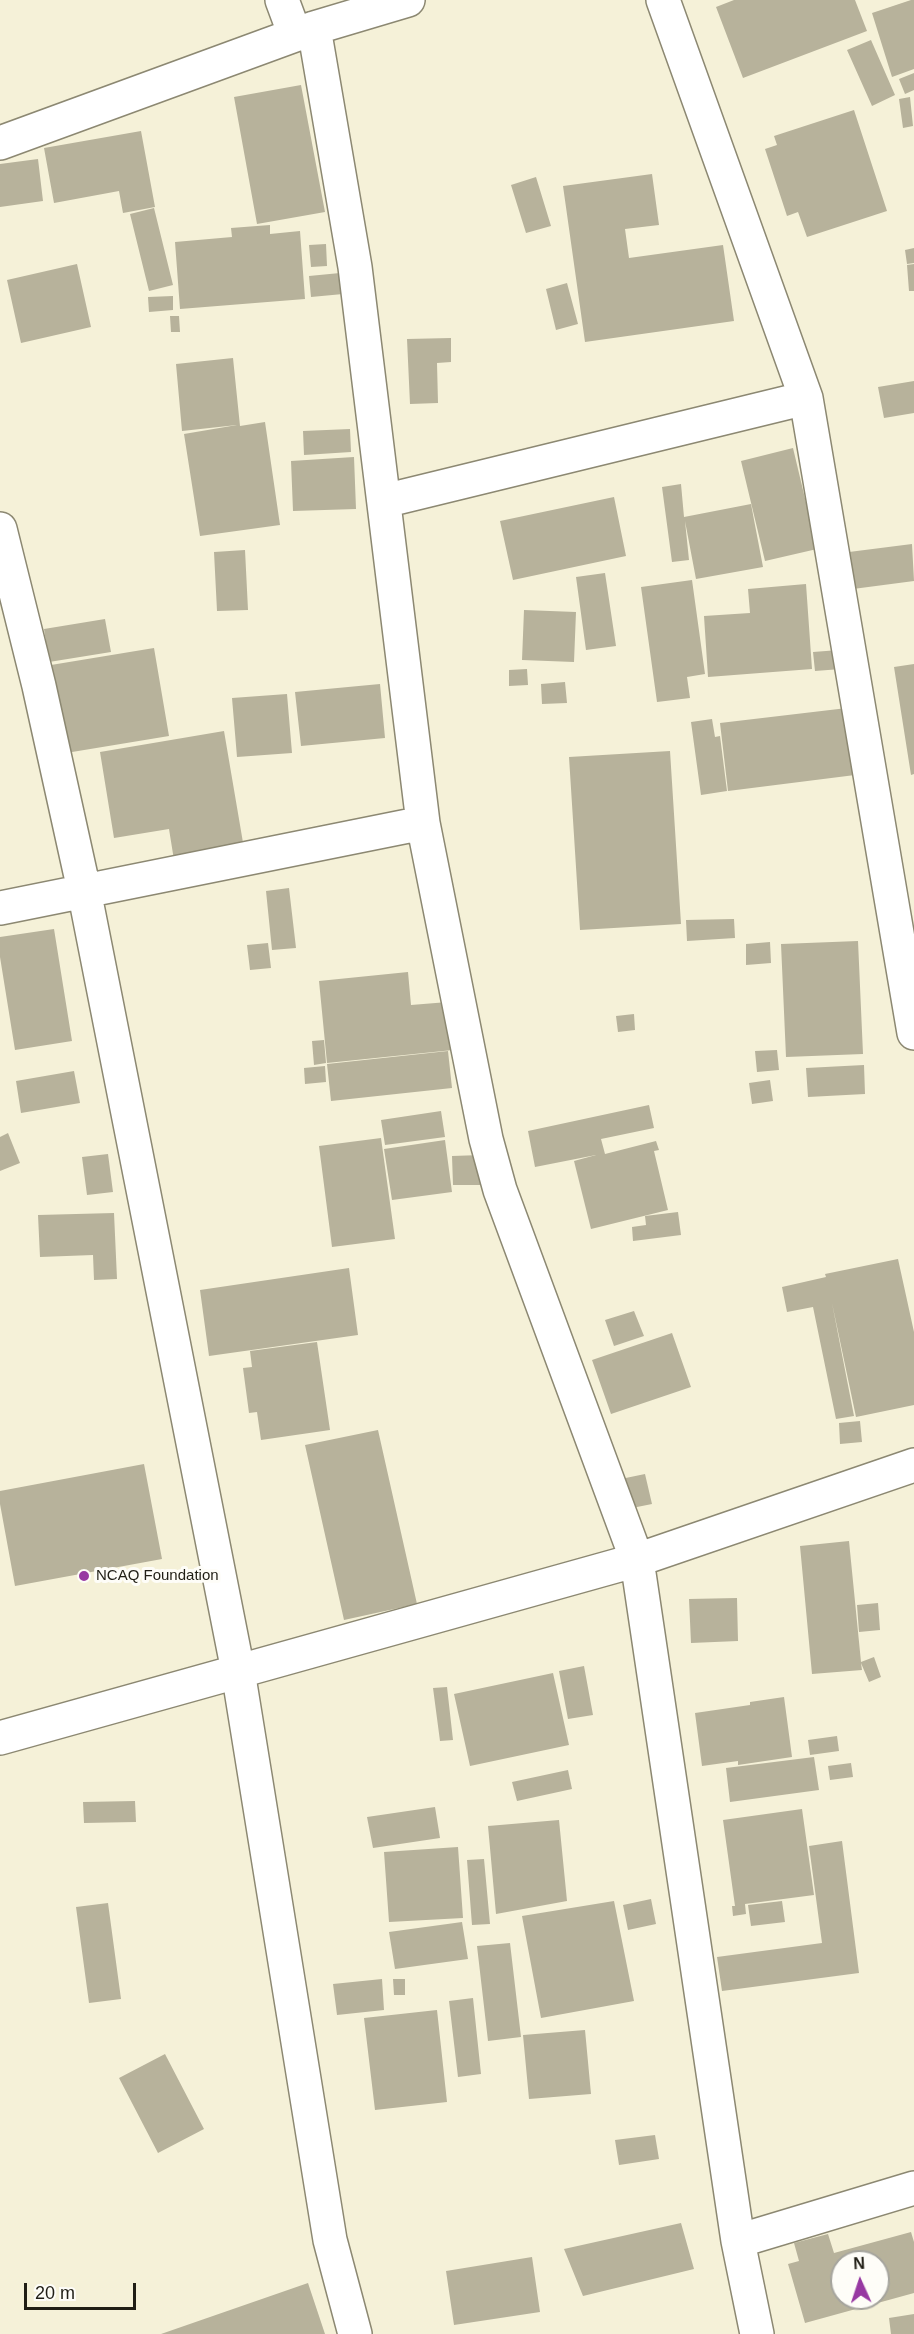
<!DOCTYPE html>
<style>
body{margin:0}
#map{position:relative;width:914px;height:2334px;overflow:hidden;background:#f5f1d8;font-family:Arial,sans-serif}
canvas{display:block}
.north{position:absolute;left:830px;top:2250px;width:60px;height:60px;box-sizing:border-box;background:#fefdf8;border:2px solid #a5a49d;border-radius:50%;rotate:357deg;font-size:16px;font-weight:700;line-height:24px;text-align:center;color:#201e15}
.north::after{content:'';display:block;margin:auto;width:21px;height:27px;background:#9739a2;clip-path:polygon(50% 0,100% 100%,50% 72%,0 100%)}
.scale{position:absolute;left:24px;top:2283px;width:112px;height:27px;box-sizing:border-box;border:3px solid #201e15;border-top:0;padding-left:8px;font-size:18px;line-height:21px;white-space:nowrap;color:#201e15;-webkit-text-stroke:4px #fefdf8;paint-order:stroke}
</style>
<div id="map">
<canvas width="914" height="2334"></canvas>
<div class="north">N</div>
<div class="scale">20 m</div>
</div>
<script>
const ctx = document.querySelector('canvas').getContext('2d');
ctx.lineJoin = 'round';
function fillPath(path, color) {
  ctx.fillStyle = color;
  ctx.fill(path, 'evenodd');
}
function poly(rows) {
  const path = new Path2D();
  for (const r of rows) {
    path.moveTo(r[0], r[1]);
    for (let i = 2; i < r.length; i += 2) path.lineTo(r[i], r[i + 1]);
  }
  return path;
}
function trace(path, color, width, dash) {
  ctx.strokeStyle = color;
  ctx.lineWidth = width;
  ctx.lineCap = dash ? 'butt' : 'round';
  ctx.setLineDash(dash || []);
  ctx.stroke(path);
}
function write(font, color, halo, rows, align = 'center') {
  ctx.font = font + ' Arial,sans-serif';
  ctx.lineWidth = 6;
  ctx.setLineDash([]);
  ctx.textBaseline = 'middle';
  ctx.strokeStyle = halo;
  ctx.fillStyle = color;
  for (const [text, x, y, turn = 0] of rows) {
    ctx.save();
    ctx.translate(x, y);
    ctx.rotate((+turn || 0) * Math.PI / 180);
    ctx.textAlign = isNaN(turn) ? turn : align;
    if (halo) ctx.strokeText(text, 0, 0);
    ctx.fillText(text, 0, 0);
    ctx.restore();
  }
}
const building = poly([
 [734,0,855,0,867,31,743,78,716,7],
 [911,0,914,0,914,69,892,77,872,13],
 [871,40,895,95,872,106,847,50],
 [914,73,914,90,905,94,899,79],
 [301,85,325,212,257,224,234,97],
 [910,97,913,126,903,128,899,99],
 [854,110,887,211,807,237,798,212,787,216,765,149,777,145,774,136],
 [141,131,155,207,123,213,119,191,54,203,44,148],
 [38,159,43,201,0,207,0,164],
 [652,174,659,225,625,229,629,258,723,245,734,321,585,342,563,186],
 [536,177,551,226,526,233,511,185],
 [154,208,173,285,149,291,130,214],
 [270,225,270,234,300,231,305,299,180,309,175,242,232,237,231,228],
 [326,244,327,266,311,267,309,245],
 [914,248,914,263,907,264,905,250],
 [77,264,91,327,21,343,7,280],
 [914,264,914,291,909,291,907,265],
 [340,273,343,294,311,297,309,276],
 [567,283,578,324,556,330,546,289],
 [173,296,173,310,149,312,148,297],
 [170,316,179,316,180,332,171,332],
 [451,338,451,362,437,363,438,403,410,404,407,339],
 [233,358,240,426,265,422,280,525,200,536,184,434,237,425,182,431,176,364],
 [914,381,914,413,884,418,878,387],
 [350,429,351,452,304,455,303,431],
 [793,448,817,549,765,561,741,461],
 [354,457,356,509,293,511,291,461],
 [681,484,684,517,751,504,763,567,696,579,685,521,689,560,672,562,662,487],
 [614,497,626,556,513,580,500,521],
 [912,544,914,581,853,589,849,552],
 [245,550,248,610,217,611,214,552],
 [605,573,616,646,586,650,576,577],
 [692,580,705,674,687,677,690,698,657,702,641,587],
 [806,584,812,669,708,677,704,616,750,613,748,589],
 [524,610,576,612,574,662,522,660],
 [105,619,111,652,49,662,44,629],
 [154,648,169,736,66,753,51,665],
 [839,650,841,669,815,671,813,652],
 [914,664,914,774,911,775,894,667],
 [527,669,528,685,509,686,509,670],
 [565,682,567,703,542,704,541,684],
 [380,684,385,738,301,746,295,692],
 [287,694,292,753,237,757,232,698],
 [847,708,855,775,728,791,720,723],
 [712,719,715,737,720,736,727,791,701,795,691,722],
 [224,731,248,872,178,885,169,829,114,838,100,752],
 [670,751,681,924,580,930,569,757],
 [289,888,296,948,272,950,266,891],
 [734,919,735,938,687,941,686,920],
 [54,929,72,1041,15,1050,0,957,0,937],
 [858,941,863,1054,786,1057,781,944],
 [770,942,771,963,746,965,746,944],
 [268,943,271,968,250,970,247,945],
 [408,972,411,1005,448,1002,453,1050,327,1063,319,981],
 [634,1014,635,1030,618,1032,616,1016],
 [324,1040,326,1063,314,1065,312,1041],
 [777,1050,779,1070,757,1072,755,1051],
 [448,1051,452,1088,331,1101,327,1064],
 [864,1065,865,1094,808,1097,806,1068],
 [325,1066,326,1082,305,1084,304,1068],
 [74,1071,80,1103,21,1113,16,1081],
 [770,1080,773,1101,752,1104,749,1083],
 [649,1105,654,1128,601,1139,605,1154,656,1141,659,1150,654,1151,668,1210,591,1229,574,1161,596,1155,535,1167,528,1131],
 [441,1111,445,1137,385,1145,381,1120],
 [8,1133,20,1163,0,1171,0,1137],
 [381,1138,395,1239,332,1247,319,1146],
 [445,1140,452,1192,392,1200,384,1149],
 [108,1154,113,1192,87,1195,82,1157],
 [481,1155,482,1185,453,1185,452,1156],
 [678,1212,681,1235,633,1241,632,1227,646,1225,645,1216],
 [114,1213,117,1279,94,1280,93,1255,40,1257,38,1215],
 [898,1259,914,1332,914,1405,856,1417,832,1303,854,1416,836,1419,813,1307,787,1312,782,1287,826,1277,825,1274],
 [349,1268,358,1335,209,1356,200,1290],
 [634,1311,644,1336,614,1346,605,1320],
 [672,1333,691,1387,611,1414,592,1360],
 [317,1342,330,1430,261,1440,257,1412,249,1413,243,1368,252,1367,250,1351],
 [860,1421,862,1442,840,1444,839,1423],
 [378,1430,417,1604,344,1620,305,1445],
 [144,1464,162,1559,15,1586,0,1504,0,1491],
 [645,1474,652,1504,622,1510,616,1480],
 [849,1541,861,1662,874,1657,881,1677,869,1682,861,1663,862,1670,812,1674,800,1546],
 [737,1598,738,1641,691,1643,689,1599],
 [878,1603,880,1630,859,1632,857,1605],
 [584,1666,593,1715,568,1719,559,1671],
 [553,1673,569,1745,470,1766,454,1694],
 [447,1687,453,1740,440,1741,433,1688],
 [784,1697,792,1757,738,1765,738,1761,702,1766,695,1713,750,1705,750,1702],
 [837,1736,839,1751,810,1755,808,1740],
 [814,1757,819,1790,730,1802,726,1768],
 [851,1763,853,1777,830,1780,828,1766],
 [568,1770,572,1789,517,1801,512,1782],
 [135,1801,136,1822,84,1823,83,1802],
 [435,1807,440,1838,373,1848,367,1817],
 [802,1809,814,1895,745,1904,746,1914,733,1916,732,1906,735,1906,723,1820],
 [559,1820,567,1901,496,1914,488,1826],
 [842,1841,859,1973,722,1991,717,1957,822,1943,809,1846],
 [458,1847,463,1918,389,1922,384,1852],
 [484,1859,490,1924,472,1925,467,1860],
 [651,1899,656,1924,628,1930,623,1905],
 [614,1901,634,2001,541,2018,522,1916],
 [782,1901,785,1922,751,1926,748,1905],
 [108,1903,121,1999,89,2003,76,1907],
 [462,1922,468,1959,395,1969,389,1932],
 [510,1943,521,2037,488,2041,477,1946],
 [382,1979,384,2010,337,2015,333,1984],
 [393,1979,405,1979,405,1995,394,1995],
 [473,1998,481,2074,458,2077,449,2001],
 [437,2010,447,2102,375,2110,364,2018],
 [585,2030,591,2094,529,2099,523,2035],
 [165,2054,204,2129,158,2153,119,2078],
 [655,2135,659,2159,619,2165,615,2140],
 [681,2223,694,2269,583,2296,564,2249],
 [911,2232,914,2242,914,2293,805,2323,788,2264,799,2261,794,2243,828,2234,834,2253],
 [842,2262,878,2262,878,2298,842,2298],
 [532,2257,540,2312,454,2325,446,2271],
 [308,2283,325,2334,161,2334],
 [914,2314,914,2334,891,2334,889,2318]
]);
const minor = poly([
 [282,0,295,35],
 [663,0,806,398,914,1033],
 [314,28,355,267,423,823,486,1139,500,1190,637,1560,738,2241,757,2334],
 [0,143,314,28,408,0],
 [384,501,806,398],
 [0,529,39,686,84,890,238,1671,330,2240,355,2334],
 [0,908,423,823],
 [0,1738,637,1560,914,1465],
 [738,2241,914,2188]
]);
const markers = [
 [84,1576,6,"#9739a2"]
];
const poiNames = [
 ["NCAQ Foundation",96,1576]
];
fillPath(building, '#b7b29b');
trace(minor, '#8c8872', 36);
trace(minor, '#fff', 33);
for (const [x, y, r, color] of markers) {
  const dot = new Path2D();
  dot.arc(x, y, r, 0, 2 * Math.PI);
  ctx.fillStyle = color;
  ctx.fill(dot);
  trace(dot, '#fefdf8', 2);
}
write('15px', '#201e15', '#fefdf8', poiNames, 'left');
</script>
